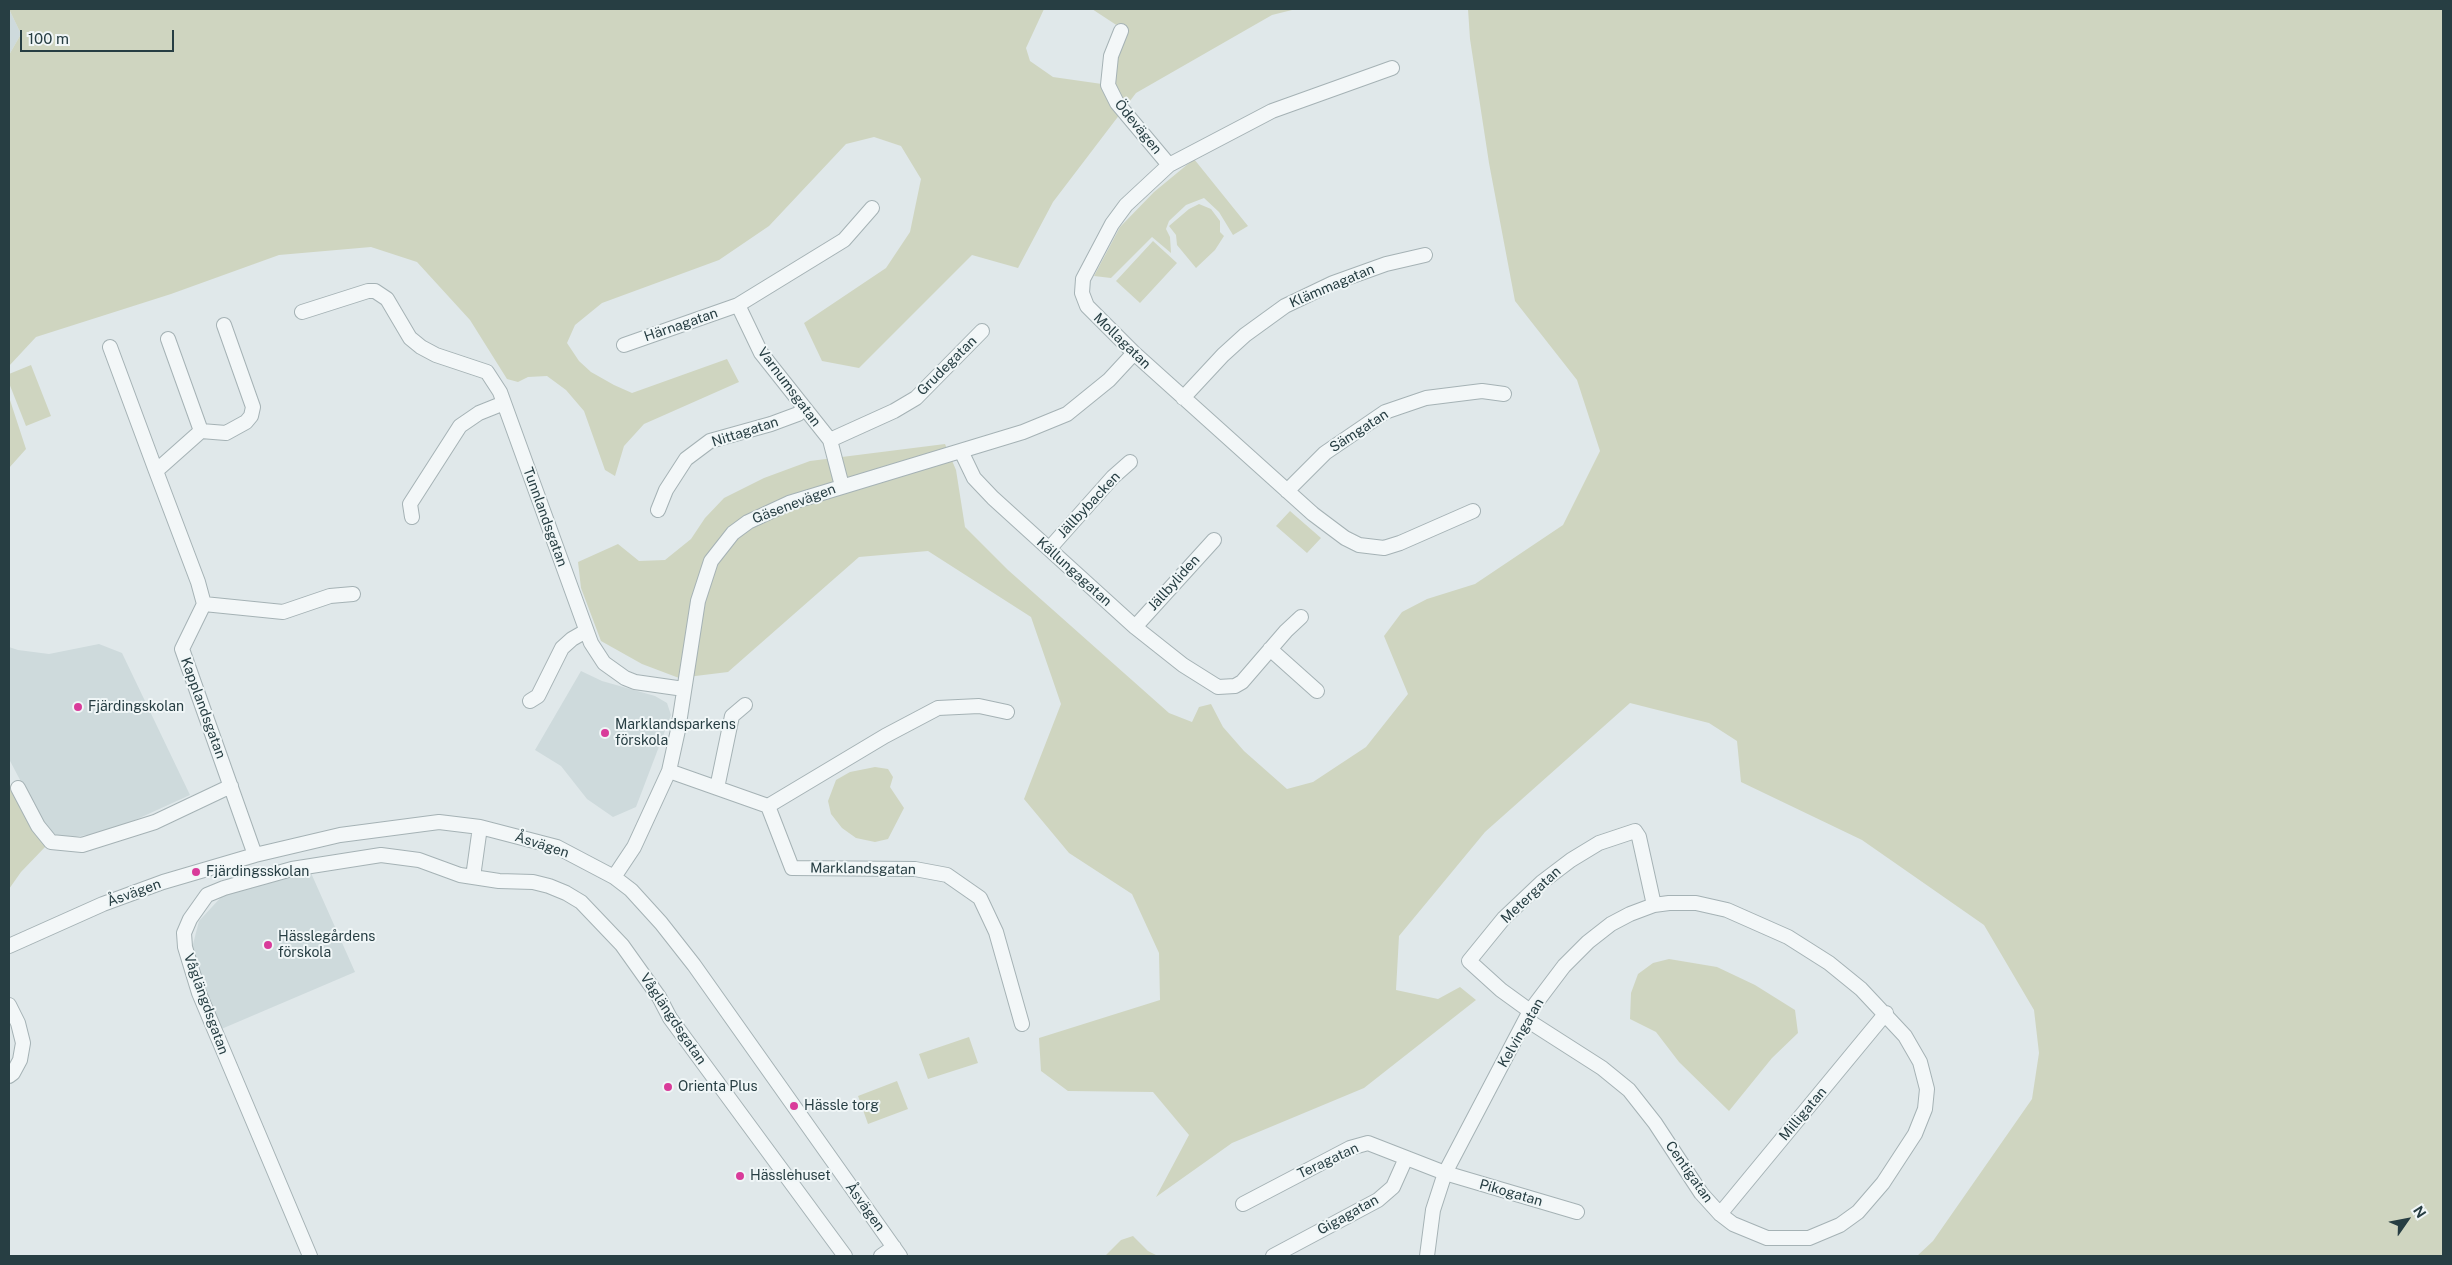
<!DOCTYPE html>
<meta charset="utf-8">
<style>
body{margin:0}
#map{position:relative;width:2452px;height:1265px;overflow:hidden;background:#e0e8ea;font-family:"Public Sans",sans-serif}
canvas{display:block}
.frame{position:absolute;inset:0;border:10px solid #273e43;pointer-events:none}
.north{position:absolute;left:2382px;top:1195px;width:50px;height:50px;-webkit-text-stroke:4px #f0f6f7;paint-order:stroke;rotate:57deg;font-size:14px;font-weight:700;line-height:20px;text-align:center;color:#273e43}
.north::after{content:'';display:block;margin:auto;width:18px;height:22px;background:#273e43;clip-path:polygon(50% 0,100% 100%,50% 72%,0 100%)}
.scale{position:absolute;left:20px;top:30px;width:154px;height:22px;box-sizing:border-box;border:2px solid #273e43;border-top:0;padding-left:6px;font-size:15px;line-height:18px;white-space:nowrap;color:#273e43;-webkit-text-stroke:4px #f0f6f7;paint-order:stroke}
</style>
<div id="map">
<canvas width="2452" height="1265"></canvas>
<div class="frame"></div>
<div class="north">N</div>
<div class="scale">100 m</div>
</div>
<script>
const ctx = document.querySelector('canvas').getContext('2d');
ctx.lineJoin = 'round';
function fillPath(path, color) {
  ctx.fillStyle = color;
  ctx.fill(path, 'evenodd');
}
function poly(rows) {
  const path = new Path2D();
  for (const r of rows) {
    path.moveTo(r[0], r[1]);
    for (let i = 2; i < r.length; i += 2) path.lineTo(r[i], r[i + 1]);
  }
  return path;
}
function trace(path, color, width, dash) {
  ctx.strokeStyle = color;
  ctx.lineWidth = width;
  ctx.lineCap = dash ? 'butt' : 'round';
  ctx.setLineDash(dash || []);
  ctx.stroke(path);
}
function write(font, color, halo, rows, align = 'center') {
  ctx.font = font + ' "Public Sans",sans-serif';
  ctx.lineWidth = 4;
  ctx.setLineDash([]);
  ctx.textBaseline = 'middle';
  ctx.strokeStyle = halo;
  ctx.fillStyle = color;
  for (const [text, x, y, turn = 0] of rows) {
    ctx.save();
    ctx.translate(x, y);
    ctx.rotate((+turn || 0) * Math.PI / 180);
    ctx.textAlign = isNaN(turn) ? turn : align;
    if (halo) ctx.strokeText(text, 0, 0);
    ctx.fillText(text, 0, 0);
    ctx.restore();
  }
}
const built = poly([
 [9,9,21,34,9,55],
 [99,644,122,653,190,795,122,826,97,834,63,838,48,833,9,759,9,647,18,650,49,654],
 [581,671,602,681,655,696,667,703,671,715,636,807,613,817,587,799,561,766,535,750],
 [311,873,355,972,219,1030,191,952,199,921,224,894]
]);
const green = poly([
 [9,9,1044,9,1026,48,1030,61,1053,77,1109,85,1116,55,1127,32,1092,9,1296,9,1272,15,1136,93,1053,202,1018,268,972,255,859,368,822,361,804,323,886,268,910,232,921,179,901,146,874,137,846,144,769,226,719,260,602,303,575,325,567,343,579,361,591,372,614,385,632,393,727,359,739,382,644,424,624,446,615,476,605,470,584,411,566,390,547,376,528,377,518,382,507,379,470,320,417,262,371,247,279,255,171,294,36,337,9,366,9,55,21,34],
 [1468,9,2443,9,2443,1256,1917,1256,1933,1241,2032,1099,2039,1053,2034,1010,1984,925,1862,840,1741,782,1737,741,1709,723,1630,703,1485,832,1399,936,1396,990,1438,999,1460,987,1476,1000,1364,1088,1232,1143,1156,1197,1189,1135,1153,1092,1068,1091,1041,1071,1039,1038,1160,1000,1159,953,1132,894,1069,853,1024,799,1061,704,1031,617,928,551,859,557,728,672,679,678,642,664,601,641,581,588,578,562,618,544,639,561,665,560,691,539,705,518,724,498,764,478,810,461,945,444,956,470,965,527,1008,570,1169,713,1192,722,1199,707,1211,704,1223,727,1244,751,1287,789,1313,782,1366,747,1408,694,1384,636,1402,612,1427,599,1475,584,1563,525,1600,451,1577,380,1515,301,1489,163,1470,39],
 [1194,159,1248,226,1233,235,1219,212,1204,198,1186,205,1169,221,1166,229,1170,237,1171,253,1152,237,1111,278,1094,276,1120,227,1154,192],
 [1199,204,1211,209,1220,221,1220,232,1224,236,1215,250,1196,268,1177,245,1176,235,1169,226,1189,209],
 [1153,241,1177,263,1140,303,1116,281],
 [31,365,51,416,26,426,9,383,9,374],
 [9,397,26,449,9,468],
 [1290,511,1321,538,1307,553,1276,526],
 [875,767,888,769,893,777,890,787,904,808,888,839,875,842,856,838,842,828,831,814,828,801,836,780,850,772],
 [9,782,20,808,35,834,46,846,21,872,9,889],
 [1669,959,1717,967,1755,985,1795,1010,1798,1033,1772,1058,1729,1111,1679,1062,1656,1032,1630,1019,1631,993,1638,974,1653,963],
 [969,1037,978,1063,928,1079,919,1054],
 [897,1081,908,1109,868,1124,858,1096],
 [1133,1236,1148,1251,1158,1256,1105,1256,1121,1240]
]);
const minor = poly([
 [1121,31,1111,56,1108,85,1117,103,1169,165],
 [1392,68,1272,111,1169,165,1126,205,1112,224,1083,279,1082,293,1087,306,1134,353,1313,514,1345,538,1359,545,1384,548,1400,543,1473,511],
 [302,312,368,291,375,291,387,299,410,338,421,347,436,355,487,372,500,392,591,643,604,663,625,678,635,682,684,689],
 [224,325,253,407,251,416,246,422,226,433,201,431,156,471,198,582,204,604,182,649,255,855],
 [168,339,201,431],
 [624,345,738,305],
 [110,347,156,471],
 [1183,398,1223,355,1245,335,1285,306,1333,283,1386,264,1425,255],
 [830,440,894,411,916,398,982,331],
 [961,451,974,478,993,498,1135,627,1183,665,1218,687,1235,686,1242,682,1286,631,1301,617],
 [842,486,830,440,761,353,738,305,844,240,872,208],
 [1287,491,1325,453,1385,412,1426,398,1482,391,1504,394],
 [658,510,666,490,686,459,710,441,771,424,798,414,803,409],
 [412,517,410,504,460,426,479,413,504,403],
 [1049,549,1113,477,1130,462],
 [204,604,283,612,330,596,353,594],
 [1135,627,1214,540],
 [1270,649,1317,691],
 [530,701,538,696,562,648,572,639,586,631],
 [669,771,768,806,792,868,915,869,947,875,980,898,996,932,1022,1024],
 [18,788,38,826,51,842,82,845,155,822,231,786],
 [717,788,732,716,745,705],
 [768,806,885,736,938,708,979,706,1007,712],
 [473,877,480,827],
 [614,877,634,847,669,771,678,730,698,601,711,561,733,533,748,522,789,503,1023,432,1067,414,1109,380,1134,353],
 [9,946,103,904,163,882,255,855,340,835,439,822,480,827,557,847,614,877,631,890,661,923,694,965,900,1256],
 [9,1005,18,1023,23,1043,20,1060,13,1073,9,1076],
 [1530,1011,1501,990,1469,961,1504,918,1542,882,1571,860,1599,843,1635,831,1639,837,1654,905],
 [1243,1204,1350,1148,1368,1143,1445,1173,1577,1212],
 [1720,1214,1886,1013],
 [310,1256,199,993,185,947,184,933,190,919,207,895,224,888,292,869,381,855,419,860,460,875,499,881,533,882,549,886,566,893,581,902,622,945,659,997,670,1018,845,1256],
 [881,1256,894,1247],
 [1273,1256,1378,1200,1393,1187,1406,1158],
 [1427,1256,1433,1210,1445,1173,1530,1011,1564,966,1588,942,1611,924,1630,914,1654,905,1669,903,1696,903,1727,910,1788,937,1829,963,1861,989,1905,1036,1920,1062,1927,1089,1925,1109,1915,1134,1883,1183,1858,1212,1840,1225,1809,1238,1767,1238,1733,1224,1720,1214,1701,1193,1655,1123,1629,1090,1602,1068,1527,1020]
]);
const markers = [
 [78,707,5,"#d93b9a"],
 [605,733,5,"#d93b9a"],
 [196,872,5,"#d93b9a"],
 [268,945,5,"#d93b9a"],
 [668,1087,5,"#d93b9a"],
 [794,1106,5,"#d93b9a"],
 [740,1176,5,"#d93b9a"]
];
const streetNames = [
 ["Ödevägen",1138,127,51],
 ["Klämmagatan",1332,286,-23],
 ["Härnagatan",681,325,-19],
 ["Mollagatan",1122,341,44],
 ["Grudegatan",947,366,-45],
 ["Varnumsgatan",789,387,53],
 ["Sämgatan",1359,431,-33],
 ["Nittagatan",745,432,-18],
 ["Gäsenevägen",794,504,-21],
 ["Jällbybacken",1089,505,-47],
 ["Tunnlandsgatan",545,517,70],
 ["Källungagatan",1074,572,42],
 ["Jällbyliden",1174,583,-48],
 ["Kapplandsgatan",203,708,70],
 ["Åsvägen",542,845,18],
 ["Marklandsgatan",863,869,1],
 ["Åsvägen",134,893,-20],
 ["Metergatan",1531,895,-43],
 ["Våglängdsgatan",206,1004,70],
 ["Våglängdsgatan",673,1019,56],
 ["Kelvingatan",1521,1033,-60],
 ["Milligatan",1803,1114,-50],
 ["Teragatan",1328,1161,-25],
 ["Centigatan",1689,1172,55],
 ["Pikogatan",1511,1193,16],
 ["Åsvägen",865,1207,54],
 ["Gigagatan",1348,1215,-29]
];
const poiNames = [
 ["Fjärdingskolan",88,707],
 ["Marklandsparkens",615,725],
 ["förskola",615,741],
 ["Fjärdingsskolan",206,872],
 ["Hässlegårdens",278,937],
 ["förskola",278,953],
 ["Orienta Plus",678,1087],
 ["Hässle torg",804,1106],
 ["Hässlehuset",750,1176]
];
fillPath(built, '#cedadc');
fillPath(green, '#cfd5c0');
trace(minor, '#a5b2b5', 16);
trace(minor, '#f3f7f8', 14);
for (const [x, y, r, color] of markers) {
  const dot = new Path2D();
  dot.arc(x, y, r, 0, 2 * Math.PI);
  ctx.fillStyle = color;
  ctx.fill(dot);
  trace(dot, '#f0f6f7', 2);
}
write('14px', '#273e43', '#f0f6f7', streetNames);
write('14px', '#273e43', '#f0f6f7', poiNames, 'left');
</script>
